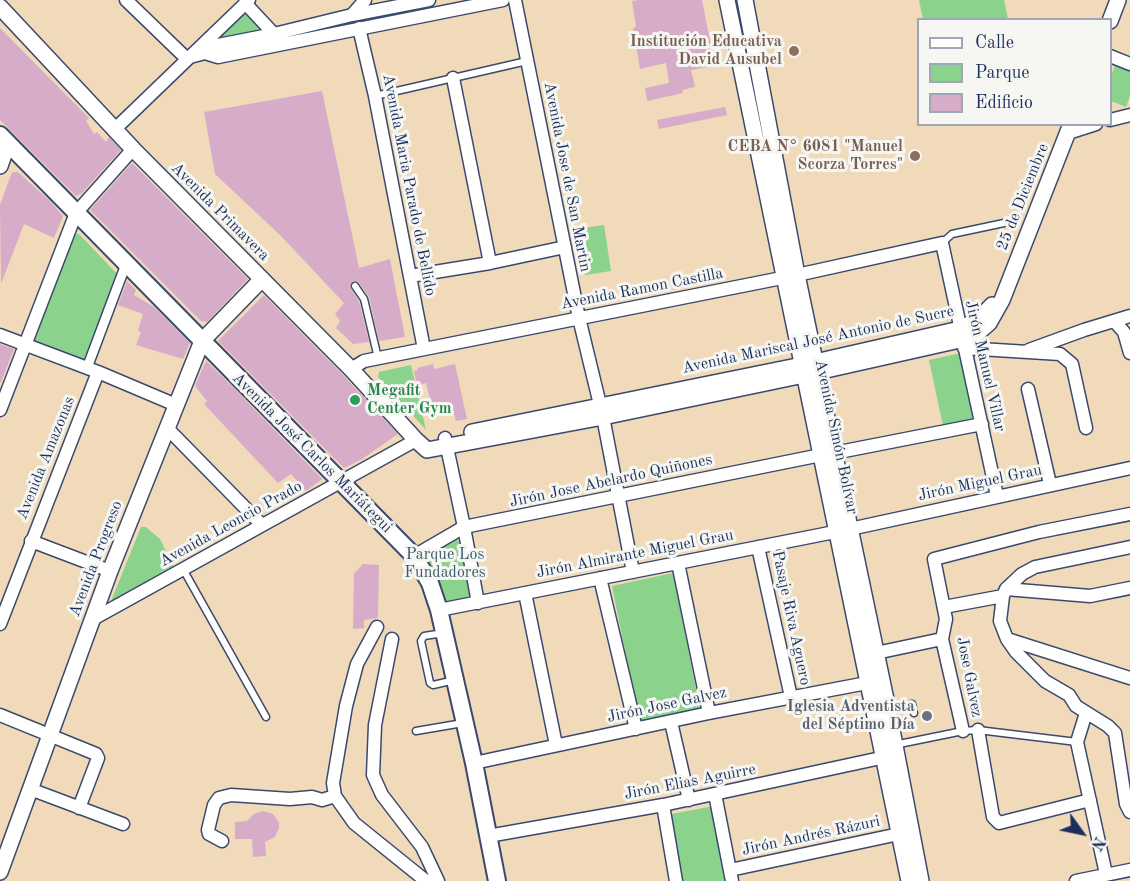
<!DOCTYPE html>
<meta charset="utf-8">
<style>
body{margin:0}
#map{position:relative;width:1130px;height:881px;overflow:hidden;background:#f1daba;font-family:"Old Standard TT",serif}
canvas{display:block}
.legend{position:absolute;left:917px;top:18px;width:195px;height:108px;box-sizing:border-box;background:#f6f6f2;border:2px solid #9ea6b7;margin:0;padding:8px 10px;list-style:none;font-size:18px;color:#1b2f5e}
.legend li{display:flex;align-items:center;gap:12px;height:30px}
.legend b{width:30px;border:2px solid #9ea6b7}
.north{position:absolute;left:1052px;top:803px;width:60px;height:60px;-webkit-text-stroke:4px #f6f6f2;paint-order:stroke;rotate:123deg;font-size:16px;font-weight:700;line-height:24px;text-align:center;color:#1b2f5e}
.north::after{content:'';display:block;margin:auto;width:21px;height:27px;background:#1b2f5e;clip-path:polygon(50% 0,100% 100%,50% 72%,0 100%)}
</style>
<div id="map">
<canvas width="1130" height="881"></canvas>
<ul class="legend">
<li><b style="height:8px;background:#fff"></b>Calle</li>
<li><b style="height:16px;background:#8bd28d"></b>Parque</li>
<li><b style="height:16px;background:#d6acc9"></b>Edificio</li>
</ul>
<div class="north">N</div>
</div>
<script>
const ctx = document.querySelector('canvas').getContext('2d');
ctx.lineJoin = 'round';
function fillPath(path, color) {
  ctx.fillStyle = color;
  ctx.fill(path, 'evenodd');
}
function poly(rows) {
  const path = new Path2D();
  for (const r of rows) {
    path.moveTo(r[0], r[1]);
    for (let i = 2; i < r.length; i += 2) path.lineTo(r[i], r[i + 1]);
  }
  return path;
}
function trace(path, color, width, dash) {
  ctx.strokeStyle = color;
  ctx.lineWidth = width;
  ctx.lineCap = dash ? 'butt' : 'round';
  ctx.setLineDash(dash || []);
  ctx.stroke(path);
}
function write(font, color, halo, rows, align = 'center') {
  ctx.font = font + ' "Old Standard TT",serif';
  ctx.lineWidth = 6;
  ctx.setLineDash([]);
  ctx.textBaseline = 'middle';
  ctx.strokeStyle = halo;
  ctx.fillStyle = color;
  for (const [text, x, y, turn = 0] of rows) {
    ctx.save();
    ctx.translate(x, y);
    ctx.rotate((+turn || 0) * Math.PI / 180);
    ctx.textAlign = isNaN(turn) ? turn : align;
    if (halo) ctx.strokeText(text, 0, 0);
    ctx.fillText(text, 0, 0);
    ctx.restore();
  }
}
const green = poly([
 [919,0,1004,0,1008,19,923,19],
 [243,8,263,30,209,42],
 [1116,63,1130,68,1130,96,1126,107,1111,101,1110,79],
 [604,225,611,271,585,275,577,229],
 [73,234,79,234,119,276,87,361,33,340],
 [961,353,975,419,943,426,929,360],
 [411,365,426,430,378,377,379,372],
 [141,527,146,527,160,539,173,566,111,601],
 [452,538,457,539,459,542,470,596,465,600,447,604,422,557],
 [673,573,700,709,639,721,612,586],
 [713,806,728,881,680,881,667,815]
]);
const building = poly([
 [638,0,702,0,711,46,709,47,712,66,691,70,695,87,682,90,683,93,647,101,645,88,669,83,666,63,640,69,633,28,636,27,632,1],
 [0,28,89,118,86,121,94,134,97,132,106,142,109,137,121,150,81,194,76,196,0,120],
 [322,91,359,268,390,259,405,337,379,341,369,297,359,283,354,281,351,283,350,287,359,301,369,342,353,344,336,328,340,321,335,314,344,303,281,236,215,174,204,112],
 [725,107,727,115,659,129,657,120],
 [132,163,248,279,207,322,201,321,90,210],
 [12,172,18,172,50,201,63,216,54,238,24,224,1,284,0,205],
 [127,281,136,290,134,295,154,307,190,343,183,359,136,345,141,332,138,331,143,314,118,305],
 [264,295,344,376,398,434,362,459,344,468,218,341],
 [0,344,14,349,1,382,0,382],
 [206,361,233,387,322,479,306,491,291,474,278,483,204,404,207,401,195,386],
 [433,364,434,369,455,364,467,419,456,421,453,411,434,415,426,383,417,386,414,371,418,370,417,368],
 [363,564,379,565,378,618,364,620,364,628,353,629,354,574],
 [263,811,273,814,279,823,279,828,275,837,265,842,266,856,253,857,252,839,235,839,235,822,247,821,254,814]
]);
const service = poly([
 [375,96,527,61],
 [942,243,952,234,1004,223],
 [355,286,364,299,378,358],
 [183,569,266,717],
 [444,633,424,636,421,641,430,683,433,685,455,680],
 [890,708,912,704,914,713],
 [416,731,463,723],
 [894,745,963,731,978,730,1077,742]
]);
const pedestrian = poly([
 [87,368,126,264]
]);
const minor = poly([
 [126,0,186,58,205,53,218,45,274,34,352,15,429,0],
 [515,0,579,318,603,417,633,572],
 [245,3,274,34],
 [352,15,365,0],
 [359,28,375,96,424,349],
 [205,53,218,57,503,0],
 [1110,56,1130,64],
 [453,78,490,263],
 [1110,120,1130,115],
 [115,129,249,0],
 [1068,133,1096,124],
 [410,276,490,263,565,247],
 [1114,321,1124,332,1130,353],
 [0,335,98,372,176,405],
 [964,348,1060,354,1072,364,1086,428],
 [1029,350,1084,330,1130,316],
 [351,369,364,361,797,275,942,243,997,496],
 [1028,389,1050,484],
 [0,410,76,213,133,149],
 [167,428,262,525],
 [445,438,464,527,478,603],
 [834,453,982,424],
 [31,541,110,571],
 [758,547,791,697],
 [1130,547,1035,567,1022,574,1006,589,1003,596,1000,621,1007,639,1016,652,1045,681,1069,695,1076,706,1108,726,1115,733,1126,804,1130,812],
 [414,556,464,527,821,455],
 [678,563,709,713],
 [600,578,636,729],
 [1006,589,1090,596,1130,588],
 [525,593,556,745],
 [944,607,1003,596],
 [439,610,850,529,1130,468],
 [93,619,416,440],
 [0,624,98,372],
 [377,627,357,664,346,706,333,783,335,796,354,823,426,881],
 [392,639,375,725,373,775,382,795,422,847,438,881],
 [1007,639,1130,678],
 [876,653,942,639],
 [1086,713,1077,742,1106,874],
 [0,715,96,754,98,758,79,808],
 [671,722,689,800],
 [978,730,993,817,999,823,1090,800],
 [963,731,942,639,946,619,934,559,1039,532,1130,514],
 [474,763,709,713,867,683],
 [30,789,123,824],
 [715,794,732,881],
 [663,805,676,881],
 [488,836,663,805,890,756],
 [222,841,209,834,208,830,214,805,219,798,231,795,290,799,312,797,322,800,335,796],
 [730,870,899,834],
 [1076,881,1130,870]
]);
const tertiary = poly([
 [727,0,909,881],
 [745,0,797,275,888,709,921,881],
 [0,7,133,149,351,369,416,440,427,450,603,417,804,375,973,337,989,323,1002,300,1071,124],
 [1110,21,1118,0],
 [0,166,8,143],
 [472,432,802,365,960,329,979,319,992,305],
 [0,872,110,571,202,341,262,279]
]);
const secondary = poly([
 [0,135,414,556,430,583,439,610,474,763,497,881]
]);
const markers = [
 [794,51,6,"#8d6e63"],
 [915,156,6,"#8d6e63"],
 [355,400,6,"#2e9e5b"],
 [927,716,6,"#6b7280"]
];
const educationNames = [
 ["Institución Educativa",782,42],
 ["David Ausubel",782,60],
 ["CEBA N° 6081 \"Manuel",903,147],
 ["Scorza Torres\"",903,165]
];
const streetNames = [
 ["Avenida Jose de San Martin",567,177,79],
 ["Avenida Maria Parado de Bellido",409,185,79],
 ["25 de Diciembre",1023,197,-68],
 ["Avenida Primavera",220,212,45],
 ["Avenida Ramon Castilla",642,289,-11],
 ["Avenida Mariscal José Antonio de Sucre",818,340,-12],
 ["Jirón Manuel Villar",985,366,77],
 ["Avenida Simón Bolívar",836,437,78],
 ["Avenida José Carlos Mariátegui",312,453,45],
 ["Avenida Amazonas",46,458,-68],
 ["Jirón Jose Abelardo Quiñones",611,481,-12],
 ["Jirón Miguel Grau",980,483,-12],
 ["Avenida Leoncio Prado",231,524,-29],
 ["Jirón Almirante Miguel Grau",635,554,-11],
 ["Avenida Progreso",96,559,-69],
 ["Pasaje Riva Aguero",791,618,78],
 ["Jose Galvez",969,677,79],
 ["Jirón Jose Galvez",667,705,-12],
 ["Jirón Elias Aguirre",690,782,-11],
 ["Jirón Andrés Rázuri",811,836,-12]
];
const leisureNames = [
 ["Megafit",367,391],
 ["Center Gym",367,409]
];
const parkNames = [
 ["Parque Los",445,555],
 ["Fundadores",445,573]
];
const worshipNames = [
 ["Iglesia Adventista",915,707],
 ["del Séptimo Día",915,725]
];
fillPath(green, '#8bd28d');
fillPath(building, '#d6acc9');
trace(service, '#3b496c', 9);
trace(pedestrian, '#3b496c', 12);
trace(minor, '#3b496c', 15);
trace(tertiary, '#3b496c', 18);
trace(secondary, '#3b496c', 20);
trace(service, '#fff', 6);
trace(pedestrian, '#fff', 9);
trace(minor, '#fff', 12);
trace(tertiary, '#fff', 15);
trace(secondary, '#fff', 16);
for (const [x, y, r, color] of markers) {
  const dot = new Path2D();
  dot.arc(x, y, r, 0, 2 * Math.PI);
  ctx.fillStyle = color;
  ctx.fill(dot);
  trace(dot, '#f6f6f2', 2);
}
write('bold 16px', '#785e54', '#f6f6f2', educationNames, 'right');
write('16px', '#1b2f5e', '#f6f6f2', streetNames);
write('bold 16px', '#27864d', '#f6f6f2', leisureNames, 'left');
write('16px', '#37586a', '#f6f6f2', parkNames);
write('bold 16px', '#5b616d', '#f6f6f2', worshipNames, 'right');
</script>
